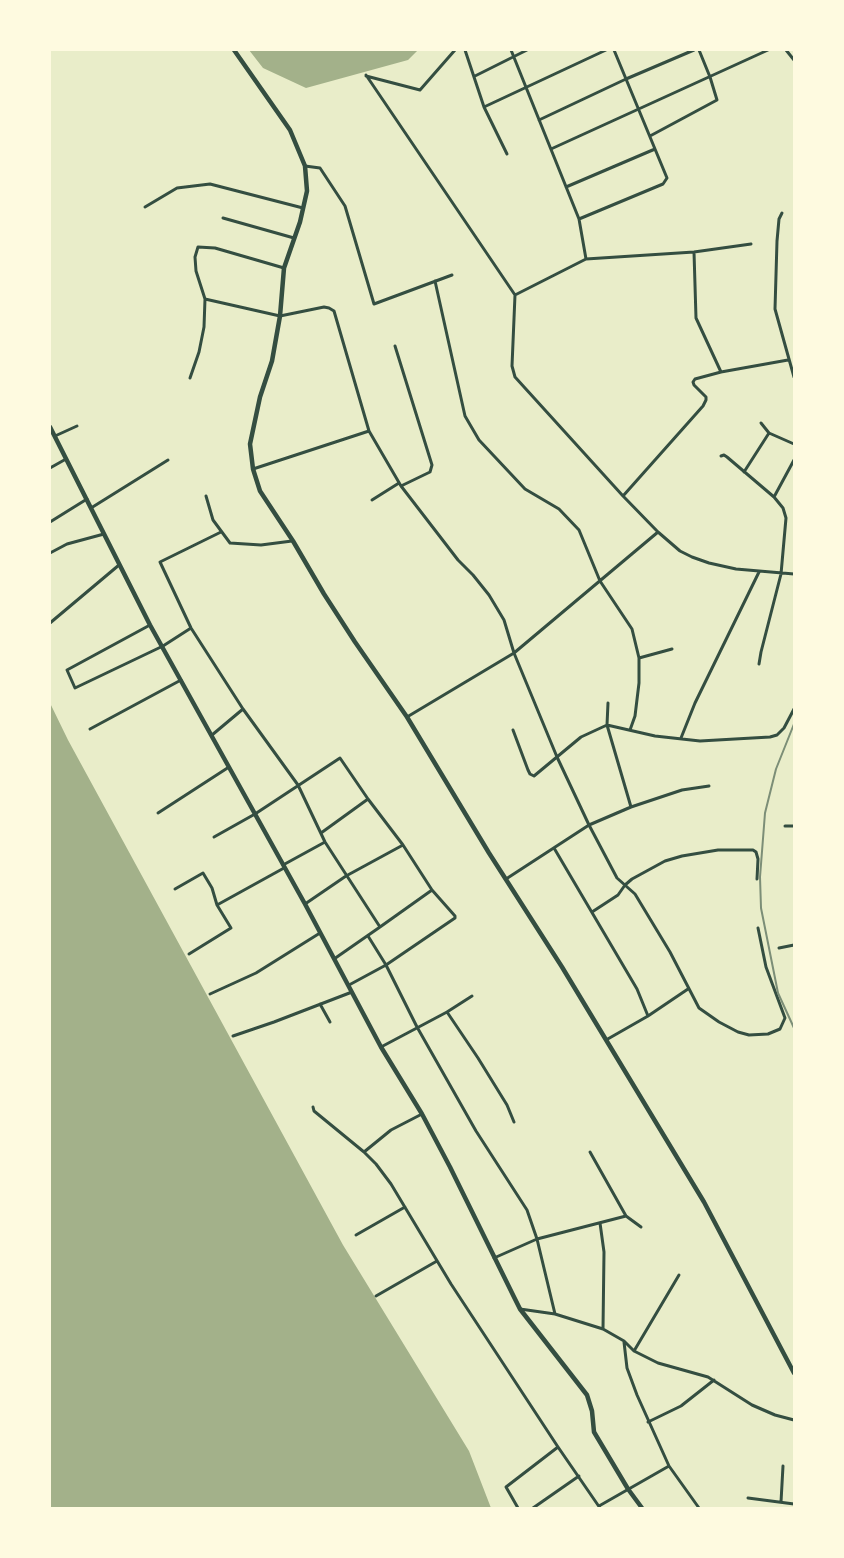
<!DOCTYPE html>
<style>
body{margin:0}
#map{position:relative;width:844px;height:1558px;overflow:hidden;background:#e9edc9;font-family:"Nunito Sans",sans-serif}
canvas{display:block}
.frame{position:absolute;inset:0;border:51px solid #fefae0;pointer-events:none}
</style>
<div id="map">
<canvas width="844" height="1558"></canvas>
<div class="frame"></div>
</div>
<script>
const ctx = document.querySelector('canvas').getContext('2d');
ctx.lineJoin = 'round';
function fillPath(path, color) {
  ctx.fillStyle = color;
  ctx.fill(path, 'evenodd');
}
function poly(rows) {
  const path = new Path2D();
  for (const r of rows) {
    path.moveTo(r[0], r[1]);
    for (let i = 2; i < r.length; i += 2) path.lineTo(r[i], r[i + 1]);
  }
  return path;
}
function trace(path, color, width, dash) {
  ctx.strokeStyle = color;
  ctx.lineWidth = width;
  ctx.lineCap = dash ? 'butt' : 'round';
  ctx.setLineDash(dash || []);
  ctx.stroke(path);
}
const water = poly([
 [249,50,418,50,408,60,306,88,263,68],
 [50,703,68,740,343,1245,469,1451,491,1508,50,1508]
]);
const minor = poly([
 [465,50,484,107,507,154],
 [511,50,579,219,586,259],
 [786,50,794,60],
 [366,75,515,295,512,366,515,377,623,496,658,532,680,551,692,557,709,563,736,569,794,574],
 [366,76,420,90,455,50],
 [475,76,527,50],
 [484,107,606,50],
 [539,120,626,79,694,50],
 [650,136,717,100,710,77,699,50],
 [551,149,768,50],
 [305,166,320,168,345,206,374,304,452,275],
 [566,187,655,149],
 [145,207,177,188,210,184,303,208],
 [782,213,779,219,777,241,775,309,794,377],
 [223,218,294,238],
 [579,219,663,184,667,178,614,50],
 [694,252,696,318,721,372],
 [435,281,465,416,479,440,525,489,559,509,579,530,600,581,632,629,639,658,639,683,635,716,630,730],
 [515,295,586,259,694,252,751,244],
 [205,299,196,271,195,257,198,247,215,248,284,268],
 [395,346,432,465,430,472,401,486],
 [190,378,199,352,204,327,205,299,280,316,324,307,329,308,334,311,369,431,401,486,458,560,473,575,489,595,504,620,514,653,557,757,589,825,617,878,635,894,670,952,699,1008,719,1022,738,1032,749,1035,768,1034,780,1029,785,1018,766,967,758,928],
 [761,423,769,433,794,444],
 [55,436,77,426],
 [721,456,724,455,727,457,774,497,783,508,786,518,781,574,761,652,759,664],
 [50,468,66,459],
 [253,469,369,431],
 [744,472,769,433],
 [206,496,213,520,230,543,261,545,292,541],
 [623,496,703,406,706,400,706,397,694,385,693,382,695,379,721,372,788,360],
 [774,497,794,460],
 [372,500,399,483],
 [91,508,168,460],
 [50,522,87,499],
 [221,532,160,562,191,628,243,709],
 [50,553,67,544,104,534],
 [50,623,119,565],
 [150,625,67,670,75,688,163,646,191,628],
 [639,658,672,649],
 [608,703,607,725,631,807],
 [407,717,514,653,658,532],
 [90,729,181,680],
 [513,730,528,770,530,774,534,776,581,737,607,725,655,736,700,741,770,737,777,735,784,728,794,709],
 [212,735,243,709,298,785,325,842,380,927,334,959],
 [681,738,695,703,759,572],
 [158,813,229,767],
 [785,826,794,826],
 [321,833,368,799],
 [214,837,255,814,340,758,368,799,403,845,346,876,305,904],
 [554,848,637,989,648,1016],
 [283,865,325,842],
 [506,879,589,825,631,807,682,790,709,786],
 [175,889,203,873,212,888,217,905,284,868],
 [592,912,618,895,625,885,632,879,665,861,682,856,718,850,753,850,756,852,758,859,757,879],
 [380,927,432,890,403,845],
 [368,936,386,965,455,918,455,916,432,890],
 [779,948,794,945],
 [189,954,231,928,217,905],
 [349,985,386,965,417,1027,476,1131,527,1210,537,1239,555,1314],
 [210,994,256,973,320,933],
 [320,1004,330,1022],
 [447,1012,472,996],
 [233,1036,274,1022,352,992],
 [606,1040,648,1016,688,989],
 [381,1047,447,1012,478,1058,507,1105,514,1122],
 [313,1107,314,1111,364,1152,376,1164,391,1184,451,1284,558,1447,600,1508],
 [364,1152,391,1130,422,1114],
 [590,1152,626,1216,641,1227],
 [600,1223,604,1252,603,1329],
 [356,1235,405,1207],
 [494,1258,537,1239,626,1216],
 [376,1296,437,1261],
 [520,1309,555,1314,603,1329,624,1341,634,1351,658,1363,708,1377,752,1405,775,1415,794,1420],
 [634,1351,679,1275],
 [648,1422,681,1406,714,1380],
 [669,1466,699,1508],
 [748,1498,794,1504],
 [781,1502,783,1466],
 [599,1506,669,1466,637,1395,627,1368,624,1342],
 [518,1508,506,1487,558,1447],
 [533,1508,579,1476]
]);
const tertiary = poly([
 [234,50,290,130,305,166,307,191,300,222,284,268,280,316,272,361,260,397,250,444,253,469,260,491,293,541,324,594,355,642,407,717,489,853,562,967,704,1202,794,1373],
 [50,427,150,625,305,904,381,1047,422,1114,450,1167,514,1297,520,1309,587,1395,592,1411,594,1432,628,1489,642,1508]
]);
const rail = poly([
 [794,724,776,769,765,813,760,877,761,908,778,993,794,1028]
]);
fillPath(water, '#a3b18a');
trace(minor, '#344e41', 3);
trace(tertiary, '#344e41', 4.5);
trace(rail, '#7c8e77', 2);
</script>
